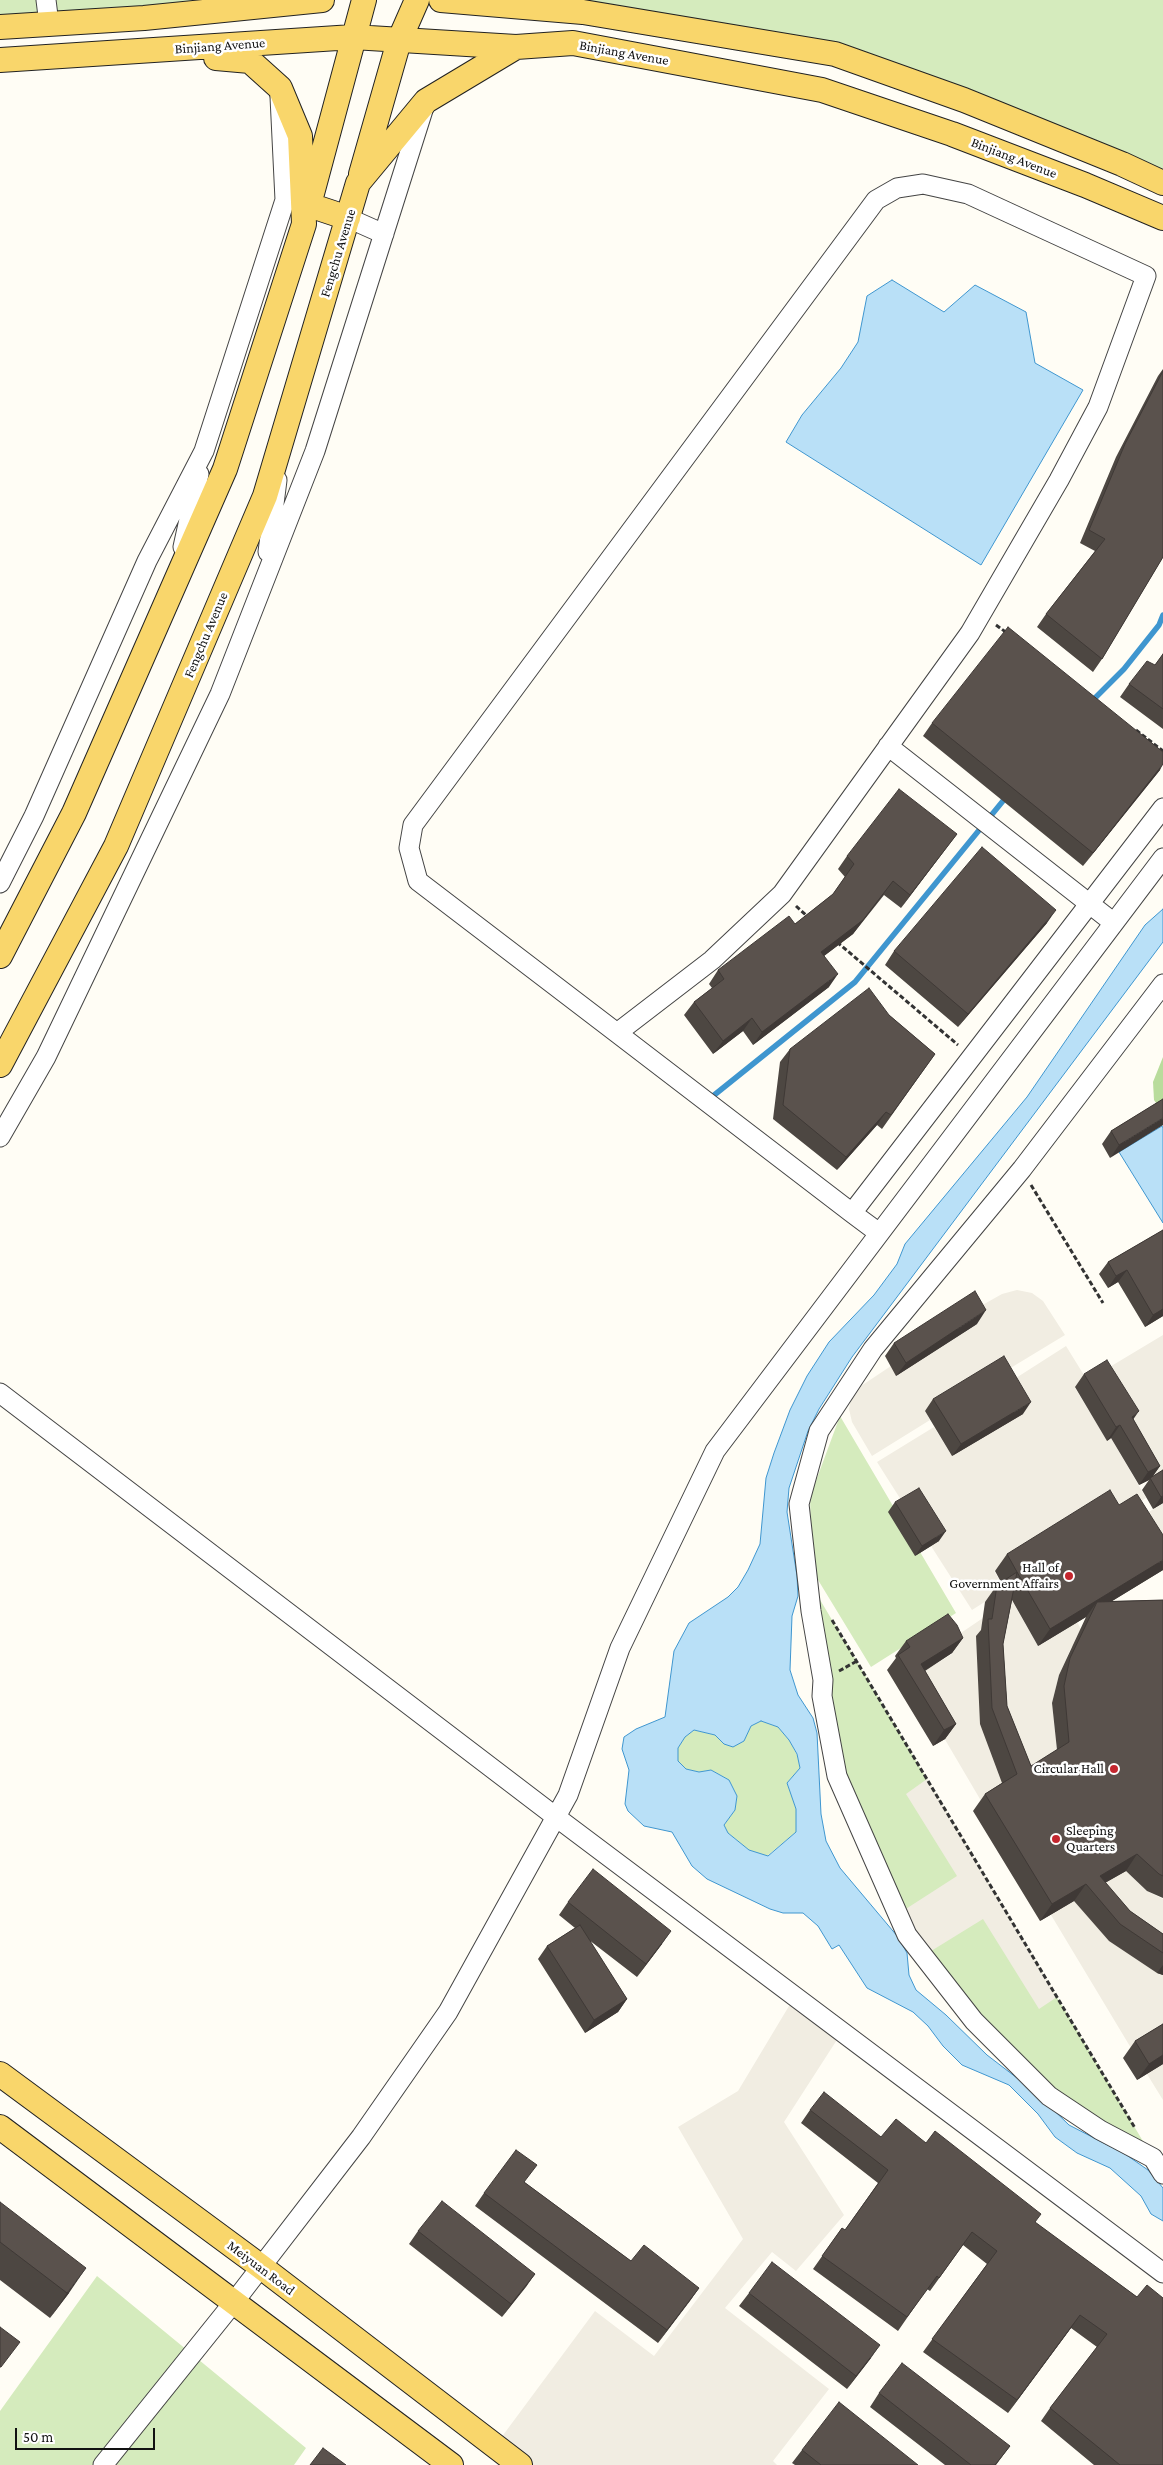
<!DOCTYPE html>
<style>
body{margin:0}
#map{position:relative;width:1163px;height:2465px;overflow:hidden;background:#fffdf5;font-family:"Crimson Pro",serif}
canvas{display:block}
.scale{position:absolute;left:15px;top:2428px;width:140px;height:22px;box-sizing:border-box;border:2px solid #111;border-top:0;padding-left:6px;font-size:15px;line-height:18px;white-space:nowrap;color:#111;-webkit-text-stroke:4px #fff;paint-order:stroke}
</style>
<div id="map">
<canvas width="1163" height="2465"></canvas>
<div class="scale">50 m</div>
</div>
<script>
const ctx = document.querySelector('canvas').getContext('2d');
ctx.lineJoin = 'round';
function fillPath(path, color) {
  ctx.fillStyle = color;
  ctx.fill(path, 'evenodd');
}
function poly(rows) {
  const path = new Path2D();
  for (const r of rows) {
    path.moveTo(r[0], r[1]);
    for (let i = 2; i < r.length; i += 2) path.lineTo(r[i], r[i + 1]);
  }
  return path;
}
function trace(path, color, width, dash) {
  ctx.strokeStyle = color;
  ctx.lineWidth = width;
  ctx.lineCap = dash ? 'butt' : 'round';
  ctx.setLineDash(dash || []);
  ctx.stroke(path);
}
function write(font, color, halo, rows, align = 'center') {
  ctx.font = font + ' "Crimson Pro",serif';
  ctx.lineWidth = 5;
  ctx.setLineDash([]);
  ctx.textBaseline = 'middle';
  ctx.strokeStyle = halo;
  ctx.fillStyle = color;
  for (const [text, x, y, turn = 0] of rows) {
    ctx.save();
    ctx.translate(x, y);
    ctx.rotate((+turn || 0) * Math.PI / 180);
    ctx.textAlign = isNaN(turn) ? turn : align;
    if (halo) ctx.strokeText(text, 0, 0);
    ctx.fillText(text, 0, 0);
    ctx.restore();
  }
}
const green = poly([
 [0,0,322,0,0,27],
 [441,0,1163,0,1163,183,835,54],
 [840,1416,956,1613,871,1667,812,1570,810,1497],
 [807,1578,1153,2158,1049,2096,907,1935,837,1776],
 [761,1721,778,1727,789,1740,797,1755,800,1768,787,1783,796,1809,796,1832,767,1856,749,1850,728,1833,724,1825,735,1810,737,1796,729,1780,711,1770,699,1772,686,1769,678,1761,678,1748,685,1737,694,1730,715,1735,724,1744,744,1741,751,1726],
 [97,2276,306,2448,294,2465,0,2465,0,2411]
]);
const forest = poly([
 [1163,1057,1163,1113,1154,1100,1153,1082]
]);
const plaza = poly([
 [1017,1290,1032,1293,1043,1301,1065,1335,999,1375,925,1411,930,1420,872,1456,852,1422,849,1409,851,1398,858,1388,891,1366,897,1375,977,1324,970,1312,1002,1294],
 [1163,1335,1163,1489,1158,1492,1098,1374],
 [1066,1346,1087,1380,1075,1388,1107,1440,1111,1438,1146,1498,1107,1522,1098,1507,994,1571,1005,1589,972,1610,931,1546,938,1541,903,1503,877,1462,934,1427,952,1456,1022,1414,1005,1385],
 [1163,1503,1163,1570,1133,1522],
 [1011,1599,1038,1646,1077,1622,1085,1636,1071,1648,1059,1675,1052,1703,1057,1750,1019,1782,991,1661],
 [983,1618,977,1655,1005,1791,997,1828,910,1680,952,1654,946,1643],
 [927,1779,1057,1997,1039,2009,983,1919,923,1956,898,1914,957,1876,906,1794],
 [1124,1869,1147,1891,1163,1899,1163,1958,1088,1893],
 [1039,1895,1060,1909,1074,1901,1163,1975,1163,2033,1137,2058],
 [795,1996,842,2032,784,2122,844,2215,796,2271,772,2252,725,2308,829,2389,773,2461,777,2465,520,2465,495,2446,595,2311,654,2356,743,2239,678,2127,738,2091],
 [1163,2064,1163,2100,1142,2066]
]);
const water = poly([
 [892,280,944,312,975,285,1026,312,1035,363,1083,390,981,565,786,442,802,415,841,368,858,342,867,296,892,280],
 [1163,909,1163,942,852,1357,819,1409,808,1431,789,1488,787,1512,797,1576,798,1596,792,1616,790,1670,798,1695,813,1718,817,1733,821,1814,826,1841,840,1868,898,1937,907,1953,909,1975,916,1990,946,2015,987,2055,1034,2091,1069,2125,1125,2154,1148,2170,1163,2188,1163,2221,1151,2214,1141,2196,1110,2168,1077,2153,1055,2137,1038,2114,1009,2085,962,2065,943,2046,928,2026,913,2012,867,1988,839,1945,832,1949,818,1926,803,1913,783,1913,770,1909,707,1879,692,1866,672,1832,644,1826,628,1811,625,1804,629,1770,622,1749,624,1737,636,1729,665,1717,674,1651,689,1623,728,1597,738,1587,748,1570,760,1544,766,1478,774,1453,790,1410,807,1376,829,1342,874,1295,897,1264,905,1244,1027,1097,1145,925,1163,909],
 [761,1721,778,1727,789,1740,797,1754,800,1768,787,1783,796,1809,796,1832,768,1856,749,1850,728,1833,724,1825,735,1810,737,1796,729,1780,711,1770,699,1772,686,1769,678,1761,678,1748,685,1737,694,1730,715,1735,724,1744,733,1747,744,1741,751,1726,761,1721],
 [1162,1126,1163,1128,1163,1223,1119,1152,1162,1126]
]);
const stream = poly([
 [1090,703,1124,669,1159,625,1163,615],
 [713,1096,855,982,1007,796]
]);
const path = poly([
 [996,625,1007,633],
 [1136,730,1163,751],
 [796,906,808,917],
 [837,942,958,1045],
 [1031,1185,1103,1303],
 [832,1620,1135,2128],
 [839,1671,857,1661]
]);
const minor = poly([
 [46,0,49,24],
 [348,218,384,234],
 [183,547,199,474],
 [268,552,277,480],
 [888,746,1114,923],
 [0,883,34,816,147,561,204,451,285,200,280,97],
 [1163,984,1022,1169,873,1349,819,1431,799,1504,811,1611,823,1680,822,1696,837,1776,907,1935,974,2021,1049,2096,1100,2130,1153,2158,1163,2174],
 [617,1033,712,960,782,894,970,633,1059,480,1098,407,1146,276,968,194,923,184,897,188,876,200,413,825,409,848,418,881,617,1033,852,1213,879,1233],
 [0,1137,46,1057,220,694,315,451,424,107],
 [852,1213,1163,808],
 [0,1393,556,1817,1163,2273],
 [103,2465,234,2302,361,2137,448,2012,568,1795,620,1648,715,1451,1163,858]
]);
const major = poly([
 [441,0,583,12,835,54,964,100,1122,164,1163,183],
 [0,27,144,18,322,0],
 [0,60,353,37,516,47,573,43,822,90,952,134,1085,185,1163,218],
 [361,174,399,41,417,0],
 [310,201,364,0],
 [309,205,348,218],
 [0,956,74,813,225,469,304,224,300,136,280,88,250,61,216,58],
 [0,1065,116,846,265,496,358,183,426,101,516,47],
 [0,2074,260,2266,520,2465],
 [0,2127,451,2465]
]);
const wall = poly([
 [1163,369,1163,557,1102,659,1093,672,1037,627,1046,614,1095,551,1080,543,1116,457,1158,376],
 [1163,654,1163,729,1120,697,1129,684,1155,665],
 [932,723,1160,770,1083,866,923,736],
 [957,834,901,908,884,895,853,934,824,956,829,987,753,1045,743,1031,713,1054,684,1015,694,1002,712,988,709,984,718,970,795,924,833,894,845,877,838,869,847,856],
 [1047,923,958,1027,885,965,894,951],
 [889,1015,935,1054,882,1129,877,1125,837,1170,773,1119,780,1062,790,1049],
 [1163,1099,1110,1158,1102,1144,1111,1131],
 [1163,1230,1163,1316,1145,1327,1118,1282,1108,1288,1099,1274,1108,1262],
 [977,1324,896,1376,885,1356,894,1343],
 [1084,1374,1133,1419,1160,1466,1152,1477,1163,1470,1163,1503,1153,1509,1142,1490,1149,1480,1139,1485,1111,1438,1107,1441,1075,1387],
 [933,1399,1023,1414,952,1456,925,1411],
 [895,1502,939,1541,915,1556,888,1512],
 [1119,1505,1163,1570,1112,1601,1163,1600,1163,1898,1147,1891,1126,1871,1105,1883,1130,1911,1163,1934,1163,1975,1157,1973,1109,1941,1074,1901,1040,1921,973,1811,985,1794,1002,1783,980,1724,976,1636,981,1630,985,1602,997,1585,1001,1582,995,1571,1007,1554],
 [1012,1600,1038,1646,1086,1617,1059,1675,1052,1703,1057,1750,1031,1766,1007,1706,1003,1644],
 [963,1638,952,1653,925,1671,956,1724,945,1739,933,1746,887,1670,896,1658,895,1656,906,1641],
 [568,1902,662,1944,637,1977,589,1940,627,1999,618,2012,585,2033,538,1959,547,1946,575,1928,559,1915],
 [1163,2024,1163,2064,1137,2080,1123,2058,1135,2041],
 [810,2110,881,2137,926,2143,1137,2297,1163,2465,1094,2465,1041,2421,1050,2408,1097,2347,1071,2328,1008,2413,923,2352,987,2264,963,2245,930,2291,927,2289,898,2331,813,2269,842,2228,845,2230,878,2183,801,2123],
 [524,2182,631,2261,699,2288,658,2343,475,2206,484,2193],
 [0,2202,69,2293,50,2318,0,2280],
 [418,2231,535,2274,502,2317,409,2244],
 [749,2293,871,2358,847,2389,739,2306],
 [879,2393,1010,2446,996,2465,945,2465,870,2407],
 [802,2450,918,2465,795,2465,792,2463]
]);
const shadedWall = poly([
 [1163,764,1160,770,1083,866,1093,853],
 [957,834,947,847,901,908,910,895],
 [893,881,853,934,812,965,821,952],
 [1056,910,1047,923,958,1027,968,1014],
 [838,974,829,987,753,1045,762,1032],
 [752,1018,743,1031,713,1054,723,1041],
 [886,1112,877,1125,837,1170,846,1157],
 [1163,1118,1163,1125,1110,1158,1119,1145],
 [1127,1270,1118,1282,1108,1288,1116,1276],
 [1163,1309,1163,1316,1145,1327,1153,1315],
 [986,1310,977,1324,896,1376,906,1363],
 [1031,1402,1023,1414,952,1456,961,1444],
 [1139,1411,1130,1424,1122,1430,1132,1417],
 [1120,1425,1111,1438,1107,1441,1116,1427],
 [1160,1466,1151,1479,1150,1478,1149,1480,1139,1485,1148,1472],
 [1163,1496,1163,1503,1153,1509,1161,1497],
 [946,1531,939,1541,915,1556,922,1546],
 [1163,1560,1163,1570,1091,1614,1097,1602,1086,1617,1038,1646,1050,1629],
 [963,1638,952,1653,913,1678,921,1664],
 [956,1724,945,1739,933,1746,944,1730],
 [1137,1854,1126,1871,1092,1890,1100,1876],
 [1086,1884,1074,1901,1040,1921,1052,1904],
 [671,1931,662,1944,637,1977,646,1964],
 [1163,1965,1163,1975,1157,1973],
 [627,1999,618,2012,585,2033,594,2020],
 [1163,2055,1163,2064,1137,2080,1149,2064],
 [86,2268,69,2293,50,2318,67,2293],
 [535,2274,526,2287,502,2317,511,2304],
 [699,2288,690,2301,658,2343,667,2330],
 [1080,2315,1071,2328,1008,2413,1017,2400],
 [880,2345,871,2358,847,2389,856,2376]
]);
const building = poly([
 [1163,371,1163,557,1102,659,1046,614,1105,539,1089,530,1125,444,1163,371],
 [1008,627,1163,752,1163,764,1093,853,932,723,1008,627],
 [1163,654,1163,709,1129,684,1147,661,1155,665,1163,654],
 [899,789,957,834,910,895,893,881,863,920,821,952,838,974,762,1032,752,1018,723,1041,694,1002,724,979,718,970,789,916,795,924,833,894,854,864,847,856,899,789],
 [982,847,1056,910,968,1014,894,951,982,847],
 [869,988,889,1015,935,1054,891,1115,886,1112,846,1157,783,1105,790,1049,869,988],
 [1163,1099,1163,1118,1119,1145,1111,1131,1163,1099],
 [1163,1230,1163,1309,1153,1315,1127,1270,1116,1276,1108,1262,1163,1230],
 [975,1291,986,1310,906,1363,894,1343,975,1291],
 [1004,1356,1031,1402,961,1444,933,1399,1004,1356],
 [1107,1360,1139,1411,1132,1417,1160,1466,1148,1472,1120,1425,1116,1427,1084,1374,1107,1360],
 [1163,1470,1163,1496,1161,1497,1150,1478,1163,1470],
 [919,1488,946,1531,922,1546,895,1502,919,1488],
 [1110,1490,1119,1505,1137,1494,1163,1535,1163,1560,1050,1629,1017,1572,1003,1644,1007,1706,1031,1766,1069,1742,1064,1686,1070,1658,1097,1602,1163,1600,1163,1876,1159,1874,1137,1854,1100,1876,1130,1911,1163,1934,1163,1953,1120,1924,1086,1884,1052,1904,985,1794,1017,1774,992,1708,988,1619,992,1619,997,1585,1017,1572,1007,1554,1110,1490],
 [948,1614,957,1625,963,1638,921,1664,956,1724,944,1730,898,1655,910,1647,906,1641,948,1614],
 [593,1869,671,1931,646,1964,568,1902,593,1869],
 [580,1925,627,1999,594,2020,547,1946,580,1925],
 [1163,2024,1163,2055,1149,2064,1135,2041,1163,2024],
 [824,2092,881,2137,896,2119,926,2143,935,2131,1041,2214,1035,2222,1137,2297,1147,2285,1163,2298,1163,2465,1120,2465,1050,2408,1107,2334,1080,2315,1017,2400,932,2339,997,2251,972,2232,939,2278,937,2276,907,2317,822,2256,842,2228,845,2230,888,2170,810,2110,824,2092],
 [516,2150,537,2165,524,2182,631,2261,644,2245,699,2288,667,2330,484,2193,516,2150],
 [442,2201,535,2274,511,2304,418,2231,442,2201],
 [0,2202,86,2268,67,2293,0,2242,0,2202],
 [772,2262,880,2345,856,2376,749,2293,772,2262],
 [0,2327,20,2342,1,2367,0,2367,0,2327],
 [902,2363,1010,2446,995,2465,971,2465,879,2393,902,2363],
 [839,2402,918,2465,821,2465,802,2450,839,2402],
 [323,2448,346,2465,310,2465,323,2448]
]);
const markers = [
 [1069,1576,5,"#c4262e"],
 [1114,1769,5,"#c4262e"],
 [1056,1839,5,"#c4262e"]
];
const streetNames = [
 ["Binjiang Avenue",220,46,-4],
 ["Binjiang Avenue",624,53,10],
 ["Binjiang Avenue",1014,158,21],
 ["Fengchu Avenue",338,253,-73],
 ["Fengchu Avenue",206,635,-67],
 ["Meiyuan Road",261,2268,37]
];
const poiNames = [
 ["Hall of",1059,1568],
 ["Government Affairs",1059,1584],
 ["Circular Hall",1104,1769],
 ["Sleeping",1066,1831,"left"],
 ["Quarters",1066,1847,"left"]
];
fillPath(green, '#d5ebbd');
fillPath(forest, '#b9dc9c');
fillPath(plaza, '#f1ede2');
fillPath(water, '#b9e0f7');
trace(water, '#3f96cf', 1);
trace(stream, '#3f96cf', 5.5);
trace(minor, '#444', 21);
trace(major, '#222', 26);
trace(path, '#333', 3, [5, 2.5]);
trace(minor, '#fff', 19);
trace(major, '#f9d66b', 24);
fillPath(wall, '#4d4742');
fillPath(shadedWall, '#3f3936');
fillPath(building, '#5a524d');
trace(building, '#3f3936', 1);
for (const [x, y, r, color] of markers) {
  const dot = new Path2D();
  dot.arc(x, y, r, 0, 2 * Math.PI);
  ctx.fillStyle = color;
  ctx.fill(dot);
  trace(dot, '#fff', 2);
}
write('14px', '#111', '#fff', streetNames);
write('14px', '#111', '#fff', poiNames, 'right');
</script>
